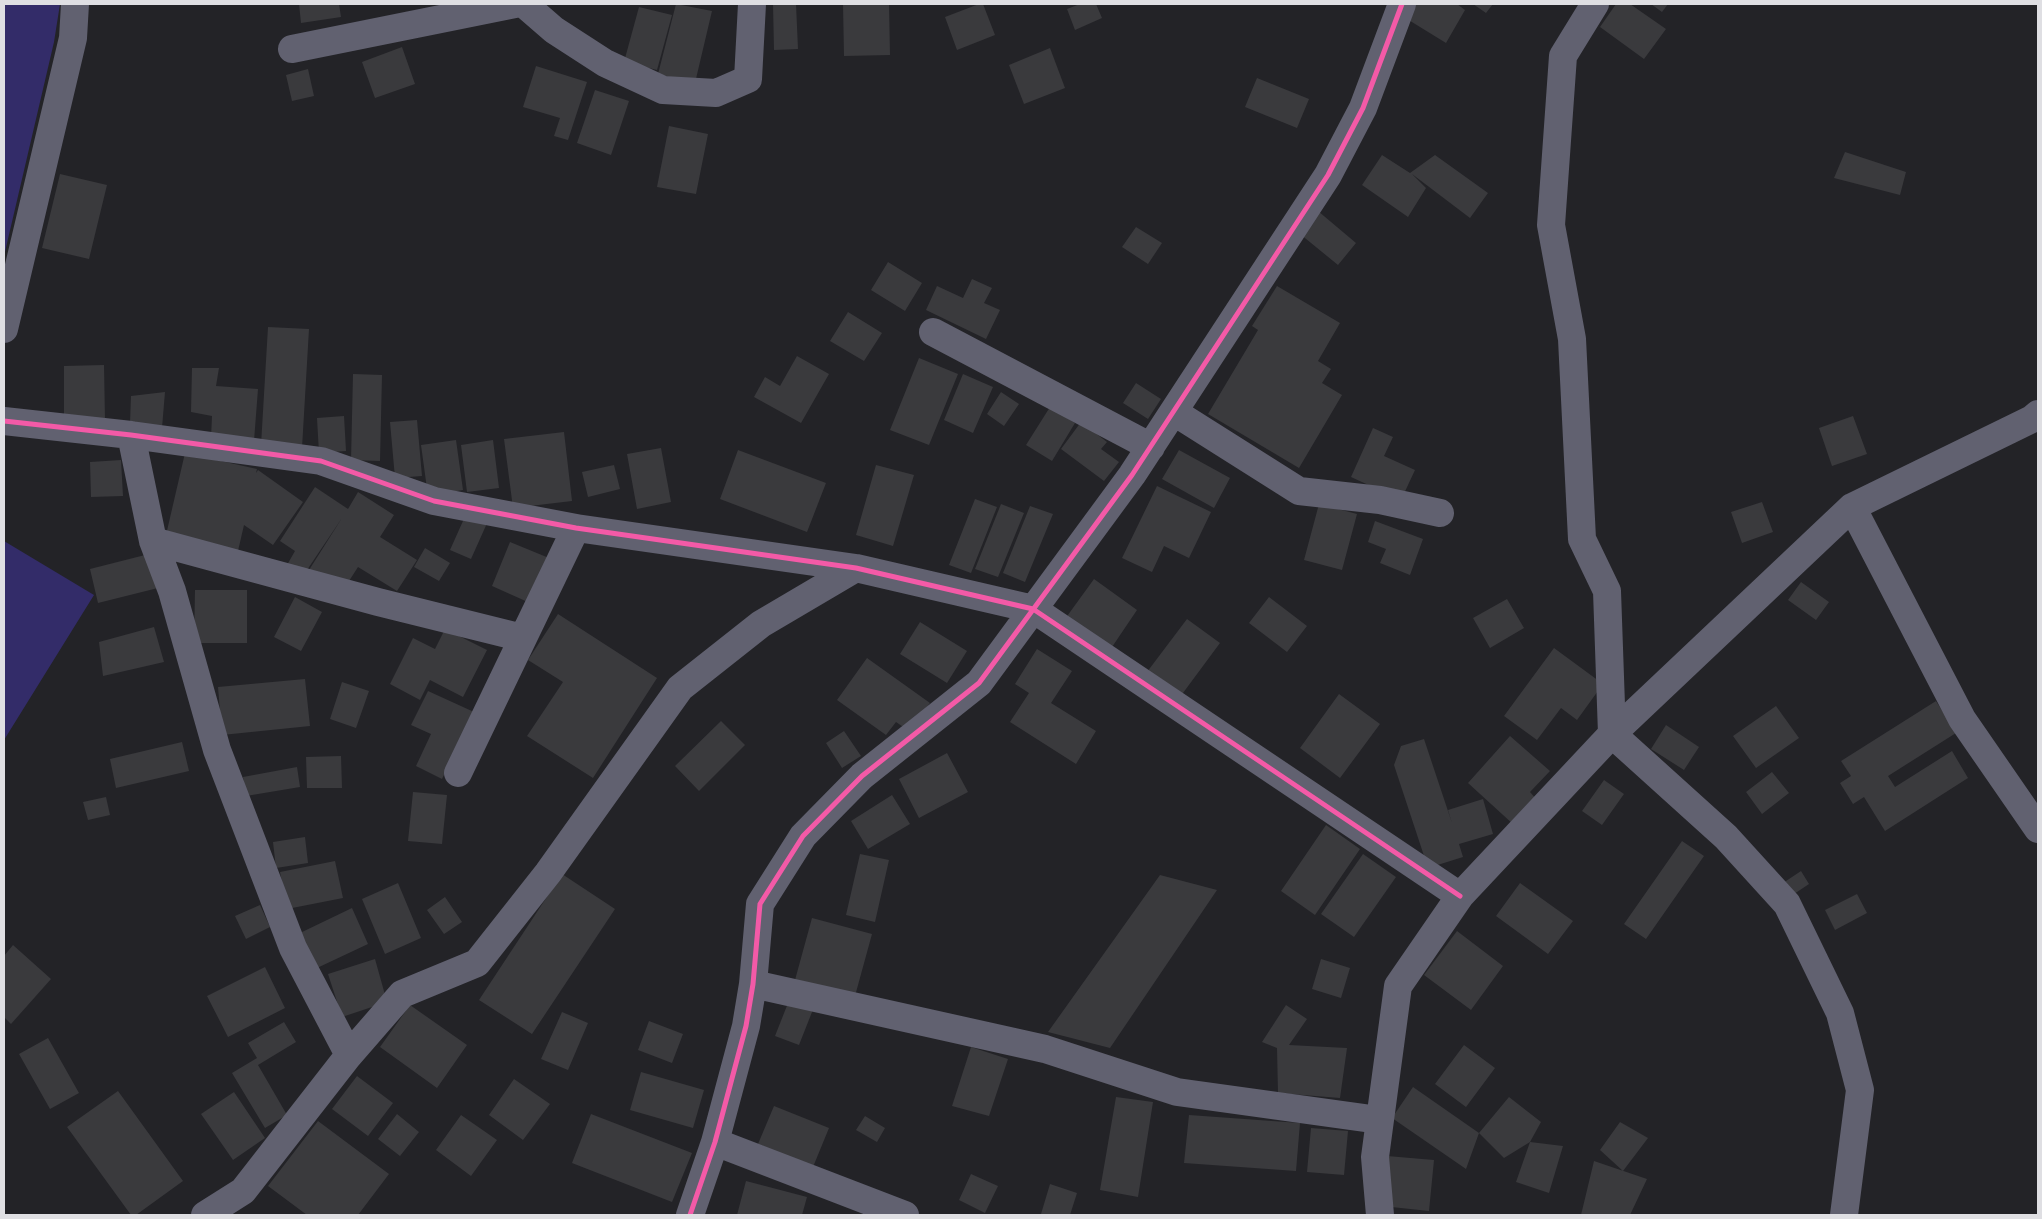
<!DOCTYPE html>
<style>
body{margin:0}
#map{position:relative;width:2042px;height:1219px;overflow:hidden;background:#232327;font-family:Rubik,sans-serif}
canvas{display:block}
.frame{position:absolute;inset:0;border:5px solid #dfdfe3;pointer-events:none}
</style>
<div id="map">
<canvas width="2042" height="1219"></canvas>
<div class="frame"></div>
</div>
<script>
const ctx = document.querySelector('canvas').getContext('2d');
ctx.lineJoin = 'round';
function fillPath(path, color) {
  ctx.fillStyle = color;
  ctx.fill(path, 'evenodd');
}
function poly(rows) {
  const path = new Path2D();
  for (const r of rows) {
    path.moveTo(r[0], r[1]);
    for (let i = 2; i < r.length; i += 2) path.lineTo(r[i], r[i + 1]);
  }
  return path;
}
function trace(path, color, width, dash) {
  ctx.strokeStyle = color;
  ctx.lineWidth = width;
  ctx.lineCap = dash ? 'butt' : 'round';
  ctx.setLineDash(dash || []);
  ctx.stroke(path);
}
const green = poly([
 [4,4,60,4,54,42,4,256],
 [4,541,94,595,4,740]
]);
const building = poly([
 [299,4,339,4,341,17,301,23],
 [676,4,712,11,695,83,658,74],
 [773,4,796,4,798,49,774,50],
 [843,4,889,4,890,55,844,56],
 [979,4,983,4,995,35,957,50,945,17],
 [1080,4,1096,4,1102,18,1075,30,1067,9],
 [1415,4,1457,4,1465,10,1446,43,1407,19],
 [1473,4,1493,4,1486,13],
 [1616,4,1630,4,1666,29,1644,59,1600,27],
 [1651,4,1668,4,1662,12],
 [639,7,672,15,657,70,624,62],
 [402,47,415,84,375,98,362,62],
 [1050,48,1065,88,1024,104,1009,65],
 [536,66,587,82,568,140,554,136,560,118,523,107],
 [308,69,314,96,292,101,286,75],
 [1257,78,1309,99,1297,128,1245,107],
 [595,90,629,101,611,155,577,143],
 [669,126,708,134,696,194,657,187],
 [1845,152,1906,172,1900,195,1834,178],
 [1382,155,1410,173,1435,155,1488,193,1470,218,1412,174,1426,188,1408,217,1362,185],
 [60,174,107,185,89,259,42,248],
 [1318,211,1356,243,1338,265,1300,234],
 [1136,227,1162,243,1148,264,1122,247],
 [888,262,922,283,905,311,871,290],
 [972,279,992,288,984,303,1000,310,986,339,926,310,937,286,963,298],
 [1277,286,1340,323,1318,361,1331,369,1322,383,1342,395,1299,468,1208,414,1258,330,1252,326],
 [848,312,882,333,864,361,830,341],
 [268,327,309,329,302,448,261,445],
 [797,356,829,374,801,423,754,397,765,377,780,386],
 [919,358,958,374,929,445,890,430],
 [104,365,105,420,64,421,64,366],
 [192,368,219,368,216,386,258,389,254,441,211,438,212,416,191,412],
 [353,374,382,375,380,461,351,460],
 [963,374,993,387,973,433,944,420],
 [1136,383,1161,399,1148,419,1123,403],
 [165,392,162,428,130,423,131,396],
 [1001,392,1019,404,1004,426,987,414],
 [1050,407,1075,423,1052,461,1026,445],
 [344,416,346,451,319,453,317,418],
 [1853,416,1867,454,1832,466,1819,428],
 [417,420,422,476,395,478,390,422],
 [1081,422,1107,442,1101,449,1119,462,1104,481,1061,449],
 [1373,428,1393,437,1384,456,1415,470,1401,500,1351,477],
 [564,432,572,501,513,508,504,439],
 [456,440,463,490,428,496,421,445],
 [493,440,499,488,467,492,461,445],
 [661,448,671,502,637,509,627,454],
 [738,450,826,483,807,532,720,499],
 [1179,450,1230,478,1214,508,1162,479],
 [185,453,257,469,256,473,258,470,303,502,273,545,244,525,238,551,166,535],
 [121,460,123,496,91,497,90,462],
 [614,465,620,489,588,497,582,472],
 [876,465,914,475,893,546,856,535],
 [1157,486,1211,512,1189,558,1164,546,1152,572,1122,558],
 [315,487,348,509,358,492,394,515,380,537,417,560,397,591,358,567,342,592,309,570,342,518,303,576,287,565,295,551,280,541],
 [975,499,997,507,971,573,949,565],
 [1762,502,1773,532,1742,543,1731,512],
 [1001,504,1024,513,998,577,975,569],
 [1319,504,1357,514,1342,570,1304,560],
 [1030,506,1053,514,1025,582,1003,573],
 [467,512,488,521,471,559,450,550],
 [1375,521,1423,539,1410,575,1380,563,1386,549,1368,542],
 [510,542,549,558,530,603,492,586],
 [425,548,450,563,439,581,414,567],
 [149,554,158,588,98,603,90,569],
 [1094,579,1137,610,1110,650,1065,619],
 [1801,582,1829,602,1816,620,1788,600],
 [195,590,247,590,247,643,194,643],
 [295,597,322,612,301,651,274,637],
 [1269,597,1307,626,1287,652,1249,623],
 [1507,599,1524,628,1490,648,1473,618],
 [558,614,657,678,593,778,527,736,563,682,528,660],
 [1187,619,1220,643,1180,697,1147,672],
 [920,622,967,651,947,683,900,654],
 [154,627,164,662,103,676,99,642],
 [445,629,487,650,463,697,430,680,420,700,390,684,413,638,435,649],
 [1554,648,1603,684,1577,720,1561,708,1537,740,1504,716],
 [1037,649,1072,671,1051,703,1096,731,1076,764,1010,722,1029,693,1015,684],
 [867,658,930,703,909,731,896,722,886,735,837,700],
 [305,679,310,726,222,735,218,687],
 [342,682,369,691,356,728,330,719],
 [428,691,474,712,442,779,416,766,431,734,411,725],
 [1339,694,1380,724,1340,778,1300,748],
 [1936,701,1956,733,1888,776,1895,787,1952,751,1968,778,1885,831,1864,797,1853,804,1840,783,1851,776,1841,761],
 [1776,706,1799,738,1756,768,1733,736],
 [721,721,745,745,699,791,675,766],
 [1666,725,1699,747,1684,770,1651,749],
 [844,731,861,756,842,768,826,743],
 [1510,736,1550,771,1530,792,1537,800,1514,825,1468,783],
 [1424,739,1452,823,1448,810,1483,799,1493,834,1459,844,1463,857,1428,868,1394,765,1401,746],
 [182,742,189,771,116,788,110,759],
 [947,753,968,792,919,818,899,779],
 [341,756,342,788,307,788,306,757],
 [297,767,300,787,246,796,243,777],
 [1772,772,1789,793,1762,814,1746,792],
 [1604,780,1624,794,1602,825,1582,811],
 [413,792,447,795,442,844,408,841],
 [892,795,910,824,868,849,851,821],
 [106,797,110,815,88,820,83,802],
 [1326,825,1360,849,1315,915,1281,891],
 [305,837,308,863,276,868,273,842],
 [1682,841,1704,856,1646,939,1624,924],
 [860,854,889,860,875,922,846,915],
 [1363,854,1396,877,1354,937,1321,914],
 [335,861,343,898,287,909,280,872],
 [1801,871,1809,884,1791,896,1783,883],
 [562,874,615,909,532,1034,479,1000],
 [1160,875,1217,890,1110,1048,1048,1032],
 [398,883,421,938,385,954,362,899],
 [1520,883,1573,921,1548,954,1496,916],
 [1857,894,1867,913,1835,930,1825,910],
 [445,897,462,922,444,934,427,910],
 [260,905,270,927,246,939,235,916],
 [352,908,368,944,317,968,300,933],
 [812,918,872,934,855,996,795,980],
 [1457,931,1503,966,1471,1010,1424,975],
 [13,945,51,979,11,1024,4,1017,4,956],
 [375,959,387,1002,342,1017,328,974],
 [1321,959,1350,968,1341,998,1312,989],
 [265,967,285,1008,228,1037,207,996],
 [790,998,814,1007,799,1045,775,1036],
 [410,1005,467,1045,437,1088,380,1047],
 [1286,1005,1307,1019,1289,1045,1347,1048,1340,1098,1278,1093,1277,1048,1262,1042],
 [562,1012,588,1023,568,1070,541,1059],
 [649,1021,683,1034,672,1063,638,1050],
 [284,1022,296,1042,258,1065,287,1115,265,1128,232,1073,257,1058,248,1043],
 [48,1038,79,1093,50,1109,19,1054],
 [1464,1045,1495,1068,1466,1107,1435,1084],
 [971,1047,1008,1059,989,1116,952,1106],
 [641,1072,704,1090,693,1128,630,1110],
 [357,1076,393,1103,368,1136,332,1109],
 [514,1079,550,1104,523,1140,489,1115],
 [1413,1087,1479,1133,1509,1097,1541,1122,1530,1142,1504,1158,1479,1133,1466,1169,1392,1118],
 [118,1091,183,1181,136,1215,131,1215,67,1127],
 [234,1092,265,1138,233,1160,201,1114],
 [1116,1097,1153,1102,1138,1197,1100,1190],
 [774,1106,829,1128,813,1167,758,1144],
 [397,1114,419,1132,400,1156,378,1139],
 [591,1114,692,1153,672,1202,572,1163],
 [461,1115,497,1140,471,1176,436,1150],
 [1189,1115,1300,1123,1296,1171,1184,1163],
 [865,1116,885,1128,877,1142,856,1130],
 [318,1121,389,1174,358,1215,307,1215,268,1186],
 [1620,1122,1648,1138,1623,1171,1600,1150],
 [1311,1128,1348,1131,1344,1175,1307,1172],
 [1530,1142,1563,1146,1549,1193,1516,1182],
 [1387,1156,1434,1160,1429,1211,1382,1206],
 [1594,1161,1647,1179,1630,1215,1581,1215],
 [971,1174,998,1186,985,1213,959,1200],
 [746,1181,807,1197,802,1215,737,1215],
 [1050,1184,1077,1193,1070,1215,1041,1214]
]);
const street = poly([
 [524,4,554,30,605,63,663,90,716,93,748,79,752,4],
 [1595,4,1563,56,1551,225,1572,339,1582,539,1607,591,1612,734,1726,837,1787,904,1840,1013,1860,1090,1844,1215],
 [292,49,515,4],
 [4,329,73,38,75,4],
 [933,332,1151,447],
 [1174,412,1299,491,1380,500,1440,513],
 [4,421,131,435,321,461,434,501,576,528,856,568,1033,609,1460,896],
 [131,435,153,541,172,591,217,750,293,948,349,1055],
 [1852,507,1962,719,2038,829],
 [153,541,378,602,523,638],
 [458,773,576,528],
 [753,984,1045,1049,1177,1092,1379,1120],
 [715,1142,905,1215],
 [205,1215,243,1191,349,1055,402,994,477,963,548,873,680,688,761,624,856,568],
 [690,1215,715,1142,746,1026,753,984,760,904,803,836,862,776,979,683,1132,475,1328,175,1363,108,1402,4],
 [1380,1215,1375,1157,1398,986,1460,896,1612,734,1852,507,2032,419,2038,414]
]);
const cycleway = poly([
 [4,421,131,435,321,461,434,501,576,528,856,568,1033,609,1460,896],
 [690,1215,715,1142,746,1026,753,984,760,904,803,836,862,776,979,683,1132,475,1328,175,1363,108,1402,4]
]);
fillPath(green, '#332c69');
fillPath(building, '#3a3a3d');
trace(street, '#616170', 28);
trace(cycleway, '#f35aa7', 5);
</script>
